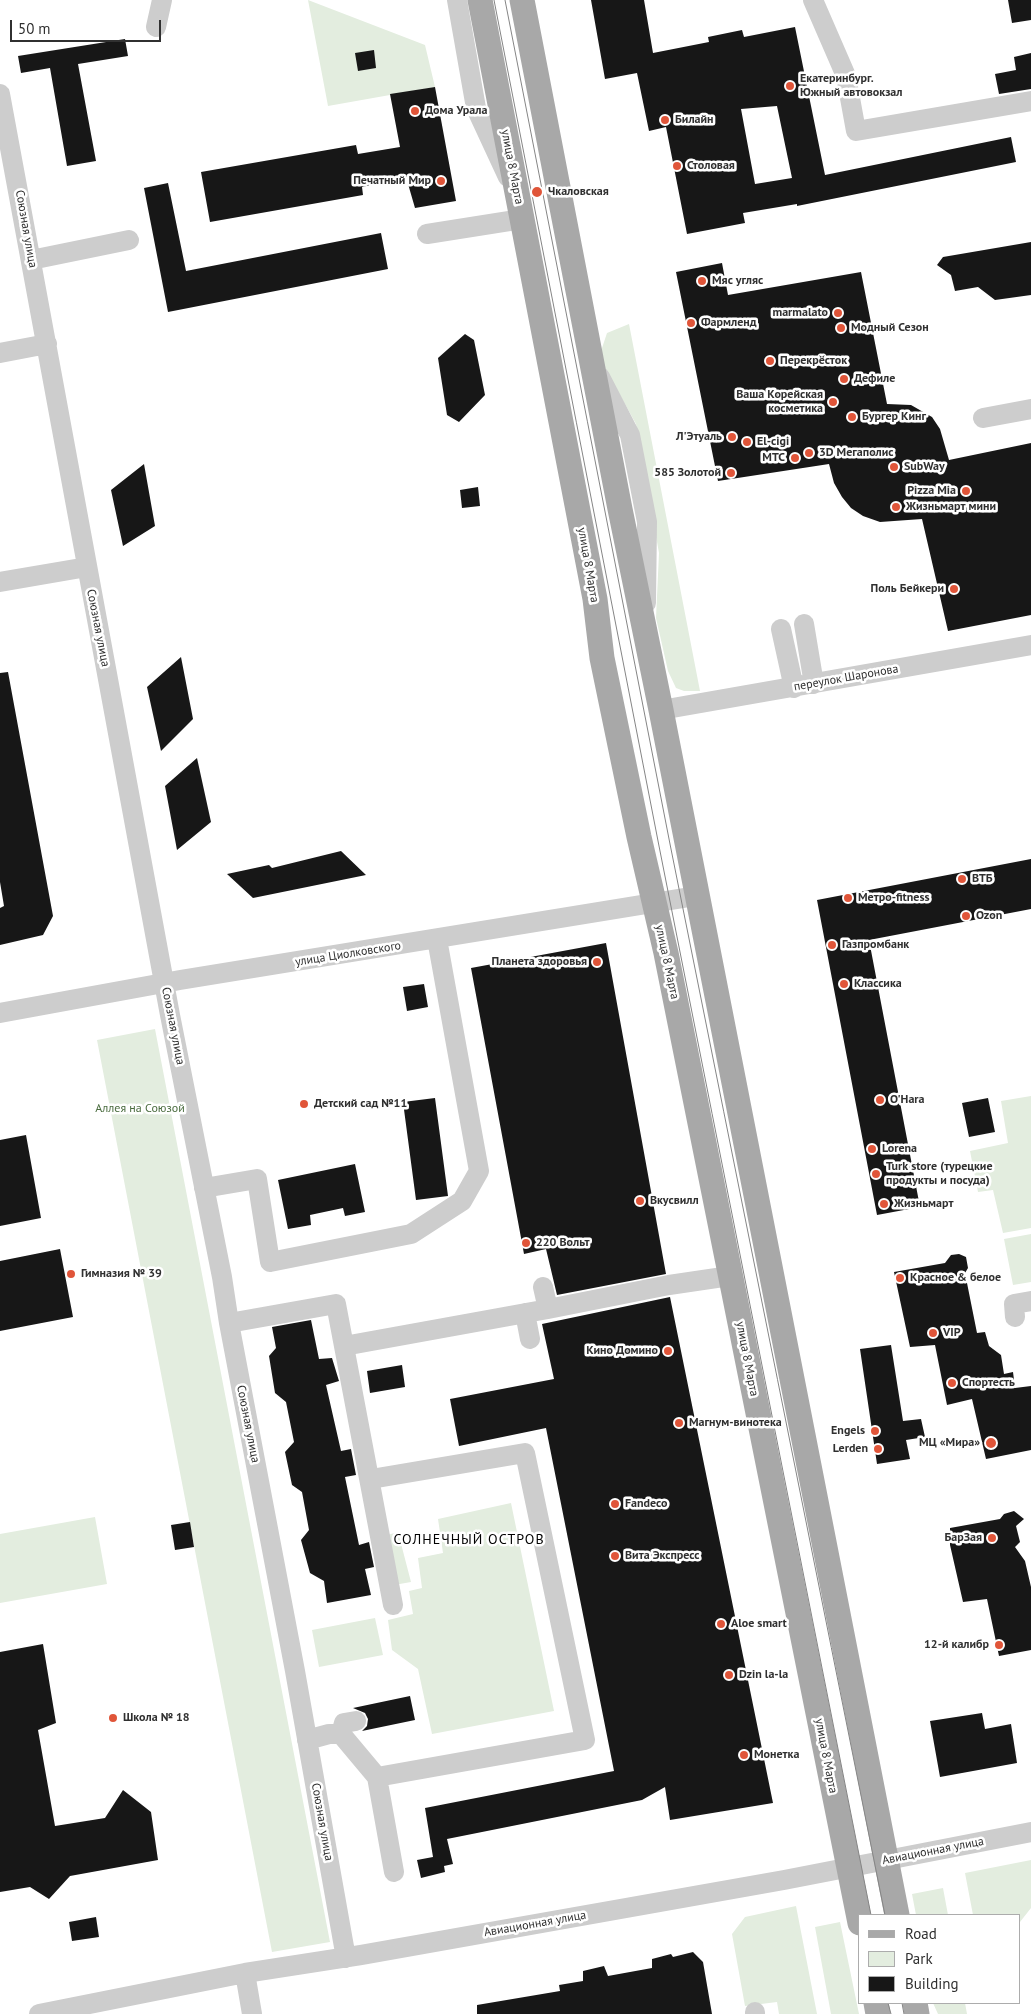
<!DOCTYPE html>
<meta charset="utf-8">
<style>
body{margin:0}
#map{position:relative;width:1031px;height:2014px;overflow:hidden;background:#fff;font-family:"PT Sans",sans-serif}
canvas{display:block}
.legend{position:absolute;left:858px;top:1914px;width:162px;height:90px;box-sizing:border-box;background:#fff;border:1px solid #acacac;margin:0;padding:6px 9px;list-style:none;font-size:15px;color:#303030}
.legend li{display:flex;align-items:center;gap:10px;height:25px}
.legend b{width:25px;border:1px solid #acacac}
.scale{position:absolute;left:10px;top:20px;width:151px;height:22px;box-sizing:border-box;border:2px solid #303030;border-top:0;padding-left:6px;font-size:15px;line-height:18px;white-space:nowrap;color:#303030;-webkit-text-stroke:4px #fff;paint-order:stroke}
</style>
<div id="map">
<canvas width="1031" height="2014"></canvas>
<ul class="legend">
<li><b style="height:6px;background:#a8a8a8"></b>Road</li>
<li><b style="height:14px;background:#e3eddf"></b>Park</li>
<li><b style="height:14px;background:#171717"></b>Building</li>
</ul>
<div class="scale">50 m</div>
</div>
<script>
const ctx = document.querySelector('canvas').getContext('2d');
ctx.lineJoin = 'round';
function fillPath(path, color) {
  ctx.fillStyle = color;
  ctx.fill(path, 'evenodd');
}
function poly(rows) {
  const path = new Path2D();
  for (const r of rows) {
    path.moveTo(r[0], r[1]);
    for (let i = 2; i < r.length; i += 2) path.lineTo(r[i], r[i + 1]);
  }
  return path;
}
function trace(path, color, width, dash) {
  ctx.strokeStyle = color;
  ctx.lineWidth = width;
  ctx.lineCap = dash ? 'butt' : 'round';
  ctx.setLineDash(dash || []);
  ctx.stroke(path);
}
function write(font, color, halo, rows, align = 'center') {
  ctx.font = font + ' "PT Sans",sans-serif';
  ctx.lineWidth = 5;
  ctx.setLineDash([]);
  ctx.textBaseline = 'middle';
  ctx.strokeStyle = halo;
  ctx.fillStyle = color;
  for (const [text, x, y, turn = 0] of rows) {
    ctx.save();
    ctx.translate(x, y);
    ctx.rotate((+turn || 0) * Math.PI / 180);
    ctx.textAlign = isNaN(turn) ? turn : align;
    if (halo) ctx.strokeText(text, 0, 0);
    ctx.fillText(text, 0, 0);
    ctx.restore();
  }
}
const green = poly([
 [308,0,425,45,435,87,328,106],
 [629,324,700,691,684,691,676,688,668,671,656,618,659,553,636,424,599,357,607,333],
 [155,1029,330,1942,272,1952,97,1040],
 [1031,1096,1031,1228,1003,1233,993,1190,978,1192,970,1151,1008,1143,1001,1101],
 [1031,1234,1031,1282,1013,1285,1004,1239],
 [511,1503,554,1711,432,1734,418,1669,392,1650,388,1620,413,1614,409,1591,422,1588,418,1558,443,1553,438,1519],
 [95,1517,107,1584,0,1603,0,1534],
 [398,1532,411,1582,394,1585,384,1536],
 [375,1618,383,1655,319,1667,312,1630],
 [1031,1860,1031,1908,1020,1922,1020,1915,973,1915,965,1873],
 [943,1888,948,1915,916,1915,912,1894],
 [796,1906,817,2014,779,2014,777,2002,745,2006,732,1934,745,1917],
 [840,1922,859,2014,831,2014,815,1927],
 [933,2003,965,2003,967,2014,938,2014]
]);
const building = poly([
 [591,0,644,0,653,53,709,42,708,37,742,30,744,37,795,27,825,175,1011,137,1016,162,797,206,797,204,743,213,745,223,687,234,666,127,649,131,637,73,605,79],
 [777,106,792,178,755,184,741,109],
 [1008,0,1031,0,1031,20,1012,23],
 [125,39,128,56,78,64,96,161,67,166,50,68,21,73,18,56],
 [374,50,376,68,358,71,355,53],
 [1031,53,1031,89,999,94,995,74,1016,70,1014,57],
 [435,87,456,201,415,208,406,177,362,187,363,195,210,222,201,172,356,145,358,154,400,147,390,94],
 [168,183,186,271,381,233,388,269,168,312,144,188],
 [1031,242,1031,295,995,300,978,287,955,291,951,275,937,265,943,257],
 [722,263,728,295,861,272,887,404,911,405,932,417,940,429,949,460,1031,443,1031,615,948,631,922,519,880,522,863,516,851,508,842,497,834,483,829,464,718,481,676,272],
 [465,334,474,340,485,395,459,422,447,415,438,358],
 [144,464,155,526,123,546,111,490],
 [478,487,480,506,462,508,460,490],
 [181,657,193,719,161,751,147,687],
 [8,672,53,916,43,935,0,945,0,908,4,906,0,882,0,673],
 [197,758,211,822,177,850,165,786],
 [341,851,366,875,253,898,227,874,269,865,272,868],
 [1031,859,1031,909,869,940,920,1207,877,1215,817,900],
 [606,943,666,1274,557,1295,546,1249,524,1254,471,968],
 [424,984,428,1007,407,1011,403,987],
 [435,1098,448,1196,416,1200,403,1102],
 [988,1098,995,1132,969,1137,962,1103],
 [26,1135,41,1218,0,1226,0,1140],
 [355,1164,365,1212,345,1216,343,1208,310,1215,311,1225,288,1229,278,1180],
 [60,1249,73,1317,0,1331,0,1261],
 [959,1254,966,1257,968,1268,965,1273,977,1333,985,1332,989,1346,1001,1355,1004,1374,1013,1372,1015,1388,1031,1386,1031,1450,986,1459,972,1399,947,1405,935,1345,910,1347,894,1272,945,1263,951,1255],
 [670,1297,773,1803,670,1820,665,1787,642,1800,447,1839,453,1864,444,1866,445,1872,421,1878,417,1860,433,1857,425,1808,614,1771,546,1428,459,1446,450,1399,554,1379,542,1324],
 [311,1320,319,1359,332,1358,339,1381,326,1385,341,1451,351,1449,356,1475,345,1477,359,1545,369,1542,374,1567,365,1569,371,1595,327,1603,324,1581,310,1573,301,1540,309,1530,302,1492,292,1485,285,1452,294,1442,286,1402,275,1393,269,1356,276,1348,272,1327],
 [891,1345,903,1421,921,1419,925,1437,906,1440,910,1459,877,1464,860,1349],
 [402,1365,405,1387,370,1393,367,1371],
 [1014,1511,1024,1519,1016,1526,1020,1542,1015,1547,1025,1561,1031,1587,1031,1650,999,1656,987,1599,963,1602,950,1545,950,1528,1000,1519,1004,1514],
 [190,1522,194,1547,175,1550,171,1525],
 [43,1644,56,1723,38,1730,55,1826,105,1818,123,1790,151,1812,158,1860,70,1876,49,1899,30,1887,0,1892,0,1652],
 [410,1696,415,1720,362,1731,367,1726,368,1719,365,1713,353,1708],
 [982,1713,985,1729,1011,1724,1017,1763,940,1777,930,1721],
 [96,1917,99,1937,72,1941,69,1922],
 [693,1952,703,1962,712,2014,477,2014,477,2005,560,1991,559,1985,583,1981,583,1971,604,1966,608,1976,652,1968,652,1959,671,1954,673,1957]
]);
const minor = poly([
 [457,0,476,108,508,177],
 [813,0,846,76,856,131,1031,101],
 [156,27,162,0],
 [0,94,170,1015,222,1277,229,1323,295,1671,346,1958],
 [427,234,522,219],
 [31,260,129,240],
 [0,353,47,344],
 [600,377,630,435,647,522,646,603],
 [983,418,1031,409],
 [0,582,87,567],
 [804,624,814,684],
 [781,629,794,688],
 [661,710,1031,645],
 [0,1013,180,980,696,896],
 [204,1188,257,1179,270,1262,411,1234,462,1201,479,1171,437,939],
 [543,1287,548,1309,669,1285,730,1276],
 [525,1313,530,1339],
 [1015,1317,1014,1304,1031,1301],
 [229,1323,336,1304,393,1605],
 [344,1346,548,1309],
 [341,1734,344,1723,356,1721],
 [307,1740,329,1734,341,1734,377,1777,585,1740,525,1453,371,1479],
 [377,1777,394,1872],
 [245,1973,252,2014],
 [755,2012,755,2014],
 [39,2014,245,1973,361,1955,784,1880,1031,1832]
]);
const major = poly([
 [480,0,595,599,602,658,639,837,666,953,860,1923],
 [522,0,620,509,661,710,897,1915],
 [876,2003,878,2014],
 [915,2003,917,2014]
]);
const tram = poly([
 [494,0,659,846,871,1915],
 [505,0,670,844,885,1915],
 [888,2003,891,2014],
 [902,2003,904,2014]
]);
const markers = [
 [790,86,5,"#e05539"],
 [415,111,5,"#e05539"],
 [665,120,5,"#e05539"],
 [677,166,5,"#e05539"],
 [441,181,5,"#e05539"],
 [537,192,6,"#e05539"],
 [702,281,5,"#e05539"],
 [838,313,5,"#e05539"],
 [691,323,5,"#e05539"],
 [841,328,5,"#e05539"],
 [770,361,5,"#e05539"],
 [844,379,5,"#e05539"],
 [833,402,5,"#e05539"],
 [852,417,5,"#e05539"],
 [732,437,5,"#e05539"],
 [747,442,5,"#e05539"],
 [809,453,5,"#e05539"],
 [795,458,5,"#e05539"],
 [894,467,5,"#e05539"],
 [731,473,5,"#e05539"],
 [966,491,5,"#e05539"],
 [896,507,5,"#e05539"],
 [954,589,5,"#e05539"],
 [962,879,5,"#e05539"],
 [848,898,5,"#e05539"],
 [966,916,5,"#e05539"],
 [832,945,5,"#e05539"],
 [597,962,5,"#e05539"],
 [844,984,5,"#e05539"],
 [880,1100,5,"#e05539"],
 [304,1104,5,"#e05539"],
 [872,1149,5,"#e05539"],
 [876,1174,5,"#e05539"],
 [640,1201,5,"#e05539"],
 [884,1204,5,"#e05539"],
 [526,1243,5,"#e05539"],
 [71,1274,5,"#e05539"],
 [900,1278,5,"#e05539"],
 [933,1333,5,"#e05539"],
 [668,1351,5,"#e05539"],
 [952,1383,5,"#e05539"],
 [679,1423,5,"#e05539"],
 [875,1431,5,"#e05539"],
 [991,1443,6,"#e05539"],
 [878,1449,5,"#e05539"],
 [615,1504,5,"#e05539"],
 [992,1538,5,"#e05539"],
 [615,1556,5,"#e05539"],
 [721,1624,5,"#e05539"],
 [999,1645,5,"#e05539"],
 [729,1675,5,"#e05539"],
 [113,1718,5,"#e05539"],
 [744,1755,5,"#e05539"]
];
const poiNames = [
 ["Екатеринбург.",800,79],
 ["Южный автовокзал",800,93],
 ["Дома Урала",425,111],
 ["Билайн",675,120],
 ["Столовая",687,166],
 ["Печатный Мир",431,181,"right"],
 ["Чкаловская",548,192],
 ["Мяс угляс",712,281],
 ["marmalato",828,313,"right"],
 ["Фармленд",701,323],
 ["Модный Сезон",851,328],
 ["Перекрёсток",780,361],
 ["Дефиле",854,379],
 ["Ваша Корейская",823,395,"right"],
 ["косметика",823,409,"right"],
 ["Бургер Кинг",862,417],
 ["Л'Этуаль",722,437,"right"],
 ["El-cigi",757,442],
 ["3D Мегаполис",819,453],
 ["МТС",785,458,"right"],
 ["SubWay",904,467],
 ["585 Золотой",721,473,"right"],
 ["Pizza Mia",956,491,"right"],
 ["Жизньмарт мини",906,507],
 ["Поль Бейкери",944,589,"right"],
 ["ВТБ",972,879],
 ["Метро-fitness",858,898],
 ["Ozon",976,916],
 ["Газпромбанк",842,945],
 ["Планета здоровья",587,962,"right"],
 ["Классика",854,984],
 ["O'Hara",890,1100],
 ["Детский сад №11",314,1104],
 ["Lorena",882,1149],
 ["Turk store (турецкие",886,1167],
 ["продукты и посуда)",886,1181],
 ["Вкусвилл",650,1201],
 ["Жизньмарт",894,1204],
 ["220 Вольт",536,1243],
 ["Гимназия № 39",81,1274],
 ["Красное & белое",910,1278],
 ["VIP",943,1333],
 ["Кино Домино",658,1351,"right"],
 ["Спортесть",962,1383],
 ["Магнум-винотека",689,1423],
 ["Engels",865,1431,"right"],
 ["МЦ «Мира»",980,1443,"right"],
 ["Lerden",868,1449,"right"],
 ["Fandeco",625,1504],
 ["БарЗая",982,1538,"right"],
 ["Вита Экспресс",625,1556],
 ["Aloe smart",731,1624],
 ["12-й калибр",989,1645,"right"],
 ["Dzin la-la",739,1675],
 ["Школа № 18",123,1718],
 ["Монетка",754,1755]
];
const streetNames = [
 ["улица 8 Марта",512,167,79],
 ["Союзная улица",26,229,80],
 ["улица 8 Марта",588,565,80],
 ["Союзная улица",98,628,79],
 ["переулок Шаронова",846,678,-10],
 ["улица Циолковского",348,954,-9],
 ["улица 8 Марта",667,962,78],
 ["Союзная улица",173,1026,79],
 ["улица 8 Марта",747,1359,79],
 ["Союзная улица",248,1424,79],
 ["улица 8 Марта",826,1756,79],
 ["Союзная улица",322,1822,80],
 ["Авиационная улица",933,1851,-11],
 ["Авиационная улица",535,1924,-10]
];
const parkNames = [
 ["Аллея на Союзой",140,1109]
];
const neighbourhoodNames = [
 ["СОЛНЕЧНЫЙ ОСТРОВ",469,1540]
];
fillPath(green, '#e3eddf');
fillPath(building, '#171717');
trace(minor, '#cdcdcd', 20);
trace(major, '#a8a8a8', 25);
trace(tram, '#858585', 1);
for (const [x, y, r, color] of markers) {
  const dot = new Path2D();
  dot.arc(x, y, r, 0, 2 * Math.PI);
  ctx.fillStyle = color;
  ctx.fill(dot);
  trace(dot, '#fff', 2);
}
write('bold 12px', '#303030', '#fff', poiNames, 'left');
write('12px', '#303030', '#fff', streetNames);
write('12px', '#496b3e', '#fff', parkNames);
ctx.letterSpacing = '1px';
write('14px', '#000', '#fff', neighbourhoodNames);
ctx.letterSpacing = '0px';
</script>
